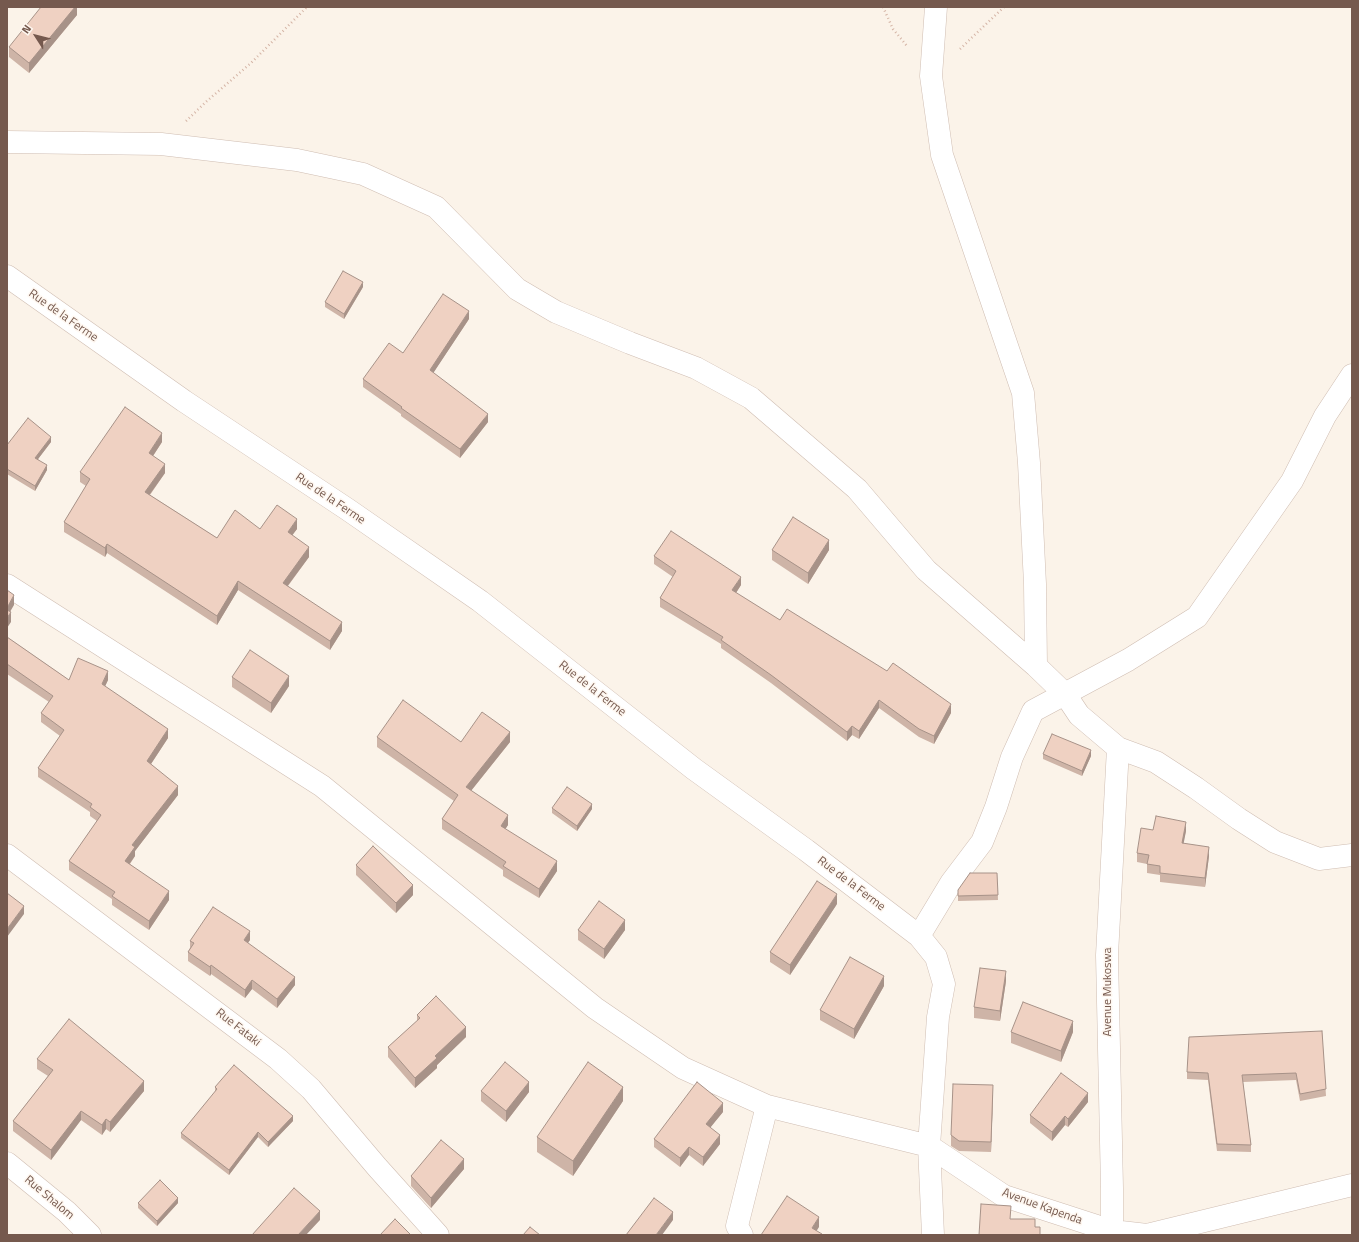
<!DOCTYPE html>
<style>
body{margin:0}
#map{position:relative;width:1359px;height:1242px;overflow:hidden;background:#fbf3e9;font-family:"Titillium Web",sans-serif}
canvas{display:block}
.frame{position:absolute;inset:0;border:8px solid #75594e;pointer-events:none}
.north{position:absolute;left:16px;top:16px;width:40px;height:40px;-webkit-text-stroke:3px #fef7f0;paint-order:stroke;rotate:306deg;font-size:11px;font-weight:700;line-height:16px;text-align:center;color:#75594e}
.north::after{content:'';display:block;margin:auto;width:14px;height:18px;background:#75594e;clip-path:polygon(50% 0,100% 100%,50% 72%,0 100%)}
</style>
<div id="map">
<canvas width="1359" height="1242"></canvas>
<div class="frame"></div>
<div class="north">N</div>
</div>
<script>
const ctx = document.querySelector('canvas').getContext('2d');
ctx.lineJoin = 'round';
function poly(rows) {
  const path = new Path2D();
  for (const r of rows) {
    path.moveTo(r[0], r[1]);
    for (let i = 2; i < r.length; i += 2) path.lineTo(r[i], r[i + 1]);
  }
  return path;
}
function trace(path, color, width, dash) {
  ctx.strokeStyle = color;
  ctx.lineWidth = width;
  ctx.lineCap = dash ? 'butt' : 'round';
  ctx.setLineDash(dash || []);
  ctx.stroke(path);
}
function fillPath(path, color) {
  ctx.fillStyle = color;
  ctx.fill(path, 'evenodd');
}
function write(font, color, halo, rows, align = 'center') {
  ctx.font = font + ' "Titillium Web",sans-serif';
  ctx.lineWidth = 3;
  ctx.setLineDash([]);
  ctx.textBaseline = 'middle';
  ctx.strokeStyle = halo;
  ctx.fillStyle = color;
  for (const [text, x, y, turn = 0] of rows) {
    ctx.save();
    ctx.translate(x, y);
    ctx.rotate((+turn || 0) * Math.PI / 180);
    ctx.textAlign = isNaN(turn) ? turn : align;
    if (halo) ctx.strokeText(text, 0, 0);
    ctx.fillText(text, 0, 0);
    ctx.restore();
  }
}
const path = poly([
 [883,7,893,29,907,46],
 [960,49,1004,7],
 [186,121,207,101,251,63,307,7]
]);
const minor = poly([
 [936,7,931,76,942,155,1023,393,1029,463,1035,584,1036,666],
 [7,142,161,144,297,160,363,174,436,207,517,289,556,312,630,343,696,368,751,398,857,489,926,570,1036,666,1065,694,1079,715,1118,748,1156,762,1196,788,1239,819,1275,842,1319,859,1352,855],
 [7,276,184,401,347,509,480,601,694,769,806,850,919,936,936,957,944,984,938,1017,929,1146,933,1235],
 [7,585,322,786,595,1008,683,1068,767,1106,929,1146,1004,1196,1112,1231,1147,1235,1352,1185],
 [7,855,278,1059,311,1089,377,1167,438,1235],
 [919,936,951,883,982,842,996,807,1012,757,1033,711,1128,660,1197,617,1292,481,1325,416,1352,375],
 [7,1163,67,1212,90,1235],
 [742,1235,737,1226,767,1106],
 [1112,1235,1112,1188,1107,955,1118,748]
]);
const wall = poly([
 [77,7,77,15,29,73,9,57,9,47],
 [363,287,344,319,325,307,325,302],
 [469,319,433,373,488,422,460,458,401,416,401,414,363,387,363,379,403,353],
 [51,442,38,459,47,470,35,491,7,474,7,445],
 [162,442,153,456,165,473,150,495,217,538,260,529,297,529,292,535,309,557,288,586,342,631,330,650,238,590,217,625,107,553,105,557,64,532,64,522,86,486,80,482,80,472],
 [772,550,829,550,808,584,772,560],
 [654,556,741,585,736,593,780,620,951,713,934,744,919,737,879,708,859,739,852,735,847,741,771,683,721,648,721,644,660,607,660,598,673,577,654,564],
 [7,637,69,680,108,680,105,686,168,738,151,764,178,795,135,851,135,856,130,864,169,900,149,930,112,905,112,899,69,870,69,861,97,821,90,816,90,812,38,777,38,768,60,736,41,722,41,713,49,702,7,674],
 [232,677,289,686,271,713,232,687],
 [377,737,461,742,510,742,471,791,508,825,505,829,557,871,539,898,503,876,503,870,442,829,442,819,454,801,377,747],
 [1043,754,1091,756,1082,776,1043,759],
 [552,808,592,809,577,831,552,813],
 [1153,830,1186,831,1183,843,1209,856,1205,887,1160,882,1160,875,1147,873,1147,864,1137,862,1137,853],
 [356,865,413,895,396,913,356,875],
 [997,873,998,900,958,901,958,890],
 [837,904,790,975,770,962,770,952],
 [578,930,625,930,604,959,578,940],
 [250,940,248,943,295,985,277,1008,252,989,245,998,211,974,210,976,188,961,188,952,190,948,190,941],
 [1006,981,1000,1021,974,1018,974,1007],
 [884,986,854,1039,820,1020,820,1010],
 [417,1015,466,1037,437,1065,437,1068,415,1088,388,1057,388,1047,417,1021],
 [1322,1031,1326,1096,1300,1101,1296,1080,1243,1082,1251,1145,1251,1152,1217,1151,1208,1080,1187,1079,1187,1072],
 [1011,1032,1073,1032,1061,1062,1011,1043],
 [37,1059,144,1091,110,1132,106,1129,102,1135,81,1120,51,1160,13,1131,13,1121,48,1076,37,1069],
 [215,1087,293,1121,268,1147,258,1137,229,1175,181,1138,181,1133,215,1092],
 [481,1091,529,1092,506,1122,481,1101],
 [993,1095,991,1152,959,1151,951,1146,951,1135],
 [623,1101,573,1176,537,1152,537,1137],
 [1088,1102,1068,1127,1065,1125,1052,1141,1030,1123,1030,1115],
 [723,1112,710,1127,720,1144,703,1166,689,1155,680,1167,654,1147,654,1139],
 [464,1169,431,1208,411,1186,411,1176],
 [138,1203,178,1203,157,1226,138,1208]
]);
const shadedWall = poly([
 [75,7,77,7,77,15,29,73,29,63],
 [363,282,363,287,344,319,344,314],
 [469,311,469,319,430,378,430,370],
 [488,414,488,422,460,458,460,449],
 [162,433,162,442,149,462,149,453],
 [51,437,51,442,35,463,35,458],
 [165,464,165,473,145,501,145,492],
 [47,465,47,470,35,491,35,486],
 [297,519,297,529,288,541,288,532],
 [829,540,829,550,808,584,808,573],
 [107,544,107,553,105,557,105,548],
 [309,547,309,557,283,592,283,583],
 [741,577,741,585,732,599,732,590],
 [238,581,238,590,217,625,217,616],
 [14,595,14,605,7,617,7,608],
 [11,612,11,622,7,628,7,618],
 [342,622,342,631,330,650,330,641],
 [108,671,108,680,102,693,102,684],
 [289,676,289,686,271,713,271,703],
 [879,700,879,708,859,739,859,731],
 [951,704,951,713,934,744,934,736],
 [852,726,852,735,847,741,847,732],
 [168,729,168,738,147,770,147,761],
 [510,732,510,742,466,797,466,787],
 [1091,750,1091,756,1082,776,1082,771],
 [178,786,178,795,135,851,135,856,125,870,125,861,132,845],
 [592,804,592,809,577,831,577,826],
 [508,815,508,825,501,836,501,826],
 [1186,822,1186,831,1182,852,1182,843],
 [1209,847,1209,856,1205,887,1205,878],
 [557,861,557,871,539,898,539,889],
 [413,885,413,895,396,913,396,903],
 [169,891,169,900,149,930,149,921],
 [837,894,837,904,790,975,790,965],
 [24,906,24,914,7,937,7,929],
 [625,920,625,930,604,959,604,949],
 [250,931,250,940,244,948,244,940],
 [211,965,211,974,210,976,210,967],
 [1006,971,1006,981,1000,1021,1000,1011],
 [884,976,884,986,854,1039,854,1029],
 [295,977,295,985,277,1008,277,999],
 [252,980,252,989,245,998,245,990],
 [1073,1021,1073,1032,1061,1062,1061,1051],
 [466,1027,466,1037,437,1065,437,1068,415,1088,415,1078,435,1056],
 [144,1081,144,1091,110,1132,110,1122],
 [529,1082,529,1092,506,1122,506,1111],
 [993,1085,993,1095,991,1152,991,1142],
 [623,1087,623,1101,573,1176,573,1161],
 [1088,1093,1088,1102,1068,1127,1068,1119],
 [723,1103,723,1112,706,1133,706,1124],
 [81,1111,81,1120,51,1160,51,1150],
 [293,1116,293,1121,268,1147,268,1142],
 [1065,1116,1065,1125,1052,1141,1052,1132],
 [106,1119,106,1129,102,1135,102,1125],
 [258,1132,258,1137,229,1175,229,1170],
 [720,1135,720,1144,703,1166,703,1157],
 [689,1147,689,1155,680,1167,680,1158],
 [464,1159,464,1169,431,1208,431,1198],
 [178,1198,178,1203,157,1226,157,1221],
 [320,1211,320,1220,306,1235,298,1235],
 [673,1212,673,1220,662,1235,656,1235],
 [819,1217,819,1227,814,1235,812,1228]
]);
const building = poly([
 [41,7,75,7,29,63,9,47,41,7],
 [343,271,363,282,344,314,325,302,343,271],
 [443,294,469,311,430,370,488,414,460,449,401,408,402,407,363,379,389,343,403,353,443,294],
 [125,407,162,433,149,453,165,464,145,492,217,538,235,510,260,529,277,505,297,519,288,532,309,547,283,583,342,622,330,641,238,581,217,616,107,544,105,548,64,522,90,479,80,472,125,407],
 [28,418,51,437,35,458,47,465,35,486,7,469,7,445,28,418],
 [793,517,829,540,808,573,772,550,793,517],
 [671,531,741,577,732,590,780,620,787,609,887,671,893,663,951,704,934,736,919,729,879,700,859,731,852,726,847,732,771,675,721,640,723,637,660,598,676,571,654,556,671,531],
 [7,590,14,595,7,608,7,590],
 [7,610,11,612,7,618,7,610],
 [7,637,69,680,78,658,108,671,102,684,168,729,147,761,178,786,132,845,135,847,125,861,169,891,149,921,112,896,115,892,69,861,101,815,90,807,92,804,38,768,64,730,41,713,53,696,7,664,7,637],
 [250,650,289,676,271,703,232,677,250,650],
 [403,700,461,742,482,712,510,732,466,787,508,815,501,826,557,861,539,889,503,866,506,862,442,819,458,795,377,737,403,700],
 [1052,734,1091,750,1082,771,1043,754,1052,734],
 [567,787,592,804,577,826,552,808,567,787],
 [1156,816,1186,822,1182,843,1209,847,1205,878,1160,873,1160,866,1147,864,1149,855,1137,853,1141,828,1153,830,1156,816],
 [373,846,413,885,396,903,356,865,373,846],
 [970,873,997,873,998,895,958,896,958,890,970,873],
 [817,881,837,894,790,965,770,952,817,881],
 [7,893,24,906,7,929,7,893],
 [599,901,625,920,604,949,578,930,599,901],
 [213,907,250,931,244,940,295,977,277,999,252,980,245,990,211,965,210,967,188,952,194,943,190,941,213,907],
 [850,957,884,976,854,1029,820,1010,850,957],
 [980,968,1006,971,1000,1011,974,1007,980,968],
 [436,996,466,1027,435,1056,437,1058,415,1078,388,1047,420,1018,417,1015,436,996],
 [1023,1002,1073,1021,1061,1051,1011,1032,1023,1002],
 [69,1019,144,1081,110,1122,106,1119,102,1125,81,1111,51,1150,13,1121,53,1070,37,1059,69,1019],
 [1322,1031,1326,1089,1300,1094,1296,1073,1242,1075,1251,1145,1217,1144,1208,1073,1187,1072,1189,1037,1322,1031],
 [505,1062,529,1082,506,1111,481,1091,505,1062],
 [588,1062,623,1087,573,1161,537,1137,588,1062],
 [234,1065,293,1116,268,1142,258,1132,229,1170,181,1133,217,1089,215,1087,234,1065],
 [1061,1073,1088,1093,1068,1119,1065,1116,1052,1132,1030,1115,1061,1073],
 [697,1082,723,1103,706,1124,720,1135,703,1157,689,1147,680,1158,654,1139,697,1082],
 [953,1084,993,1085,991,1142,959,1141,951,1135,953,1084],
 [441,1140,464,1159,431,1198,411,1176,441,1140],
 [160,1180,178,1198,157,1221,138,1203,160,1180],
 [294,1188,320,1211,298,1235,252,1235,294,1188],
 [787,1196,819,1217,812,1228,822,1234,822,1235,761,1235,787,1196],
 [654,1198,673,1212,656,1235,626,1235,654,1198],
 [981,1204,1011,1206,1010,1219,1035,1219,1035,1227,1040,1227,1040,1235,979,1235,981,1204],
 [395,1219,411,1235,380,1235,395,1219],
 [530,1227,540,1235,523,1235,530,1227]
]);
const streetNames = [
 ["Rue de la Ferme",63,316,35],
 ["Rue de la Ferme",330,499,34],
 ["Rue de la Ferme",592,689,38],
 ["Rue de la Ferme",851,884,37],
 ["Avenue Mukoswa",1108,992,-90],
 ["Rue Fataki",238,1028,38],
 ["Rue Shalom",49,1198,40],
 ["Avenue Kapenda",1042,1207,20]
];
trace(minor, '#cfbdb2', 23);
trace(path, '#d4b4a5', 2.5, [1, 3]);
trace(minor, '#fff', 22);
fillPath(wall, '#ceb4a7');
fillPath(shadedWall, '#a79288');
fillPath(building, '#efd1c2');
trace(building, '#a79288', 1);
write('12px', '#75594e', '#fef7f0', streetNames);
</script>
